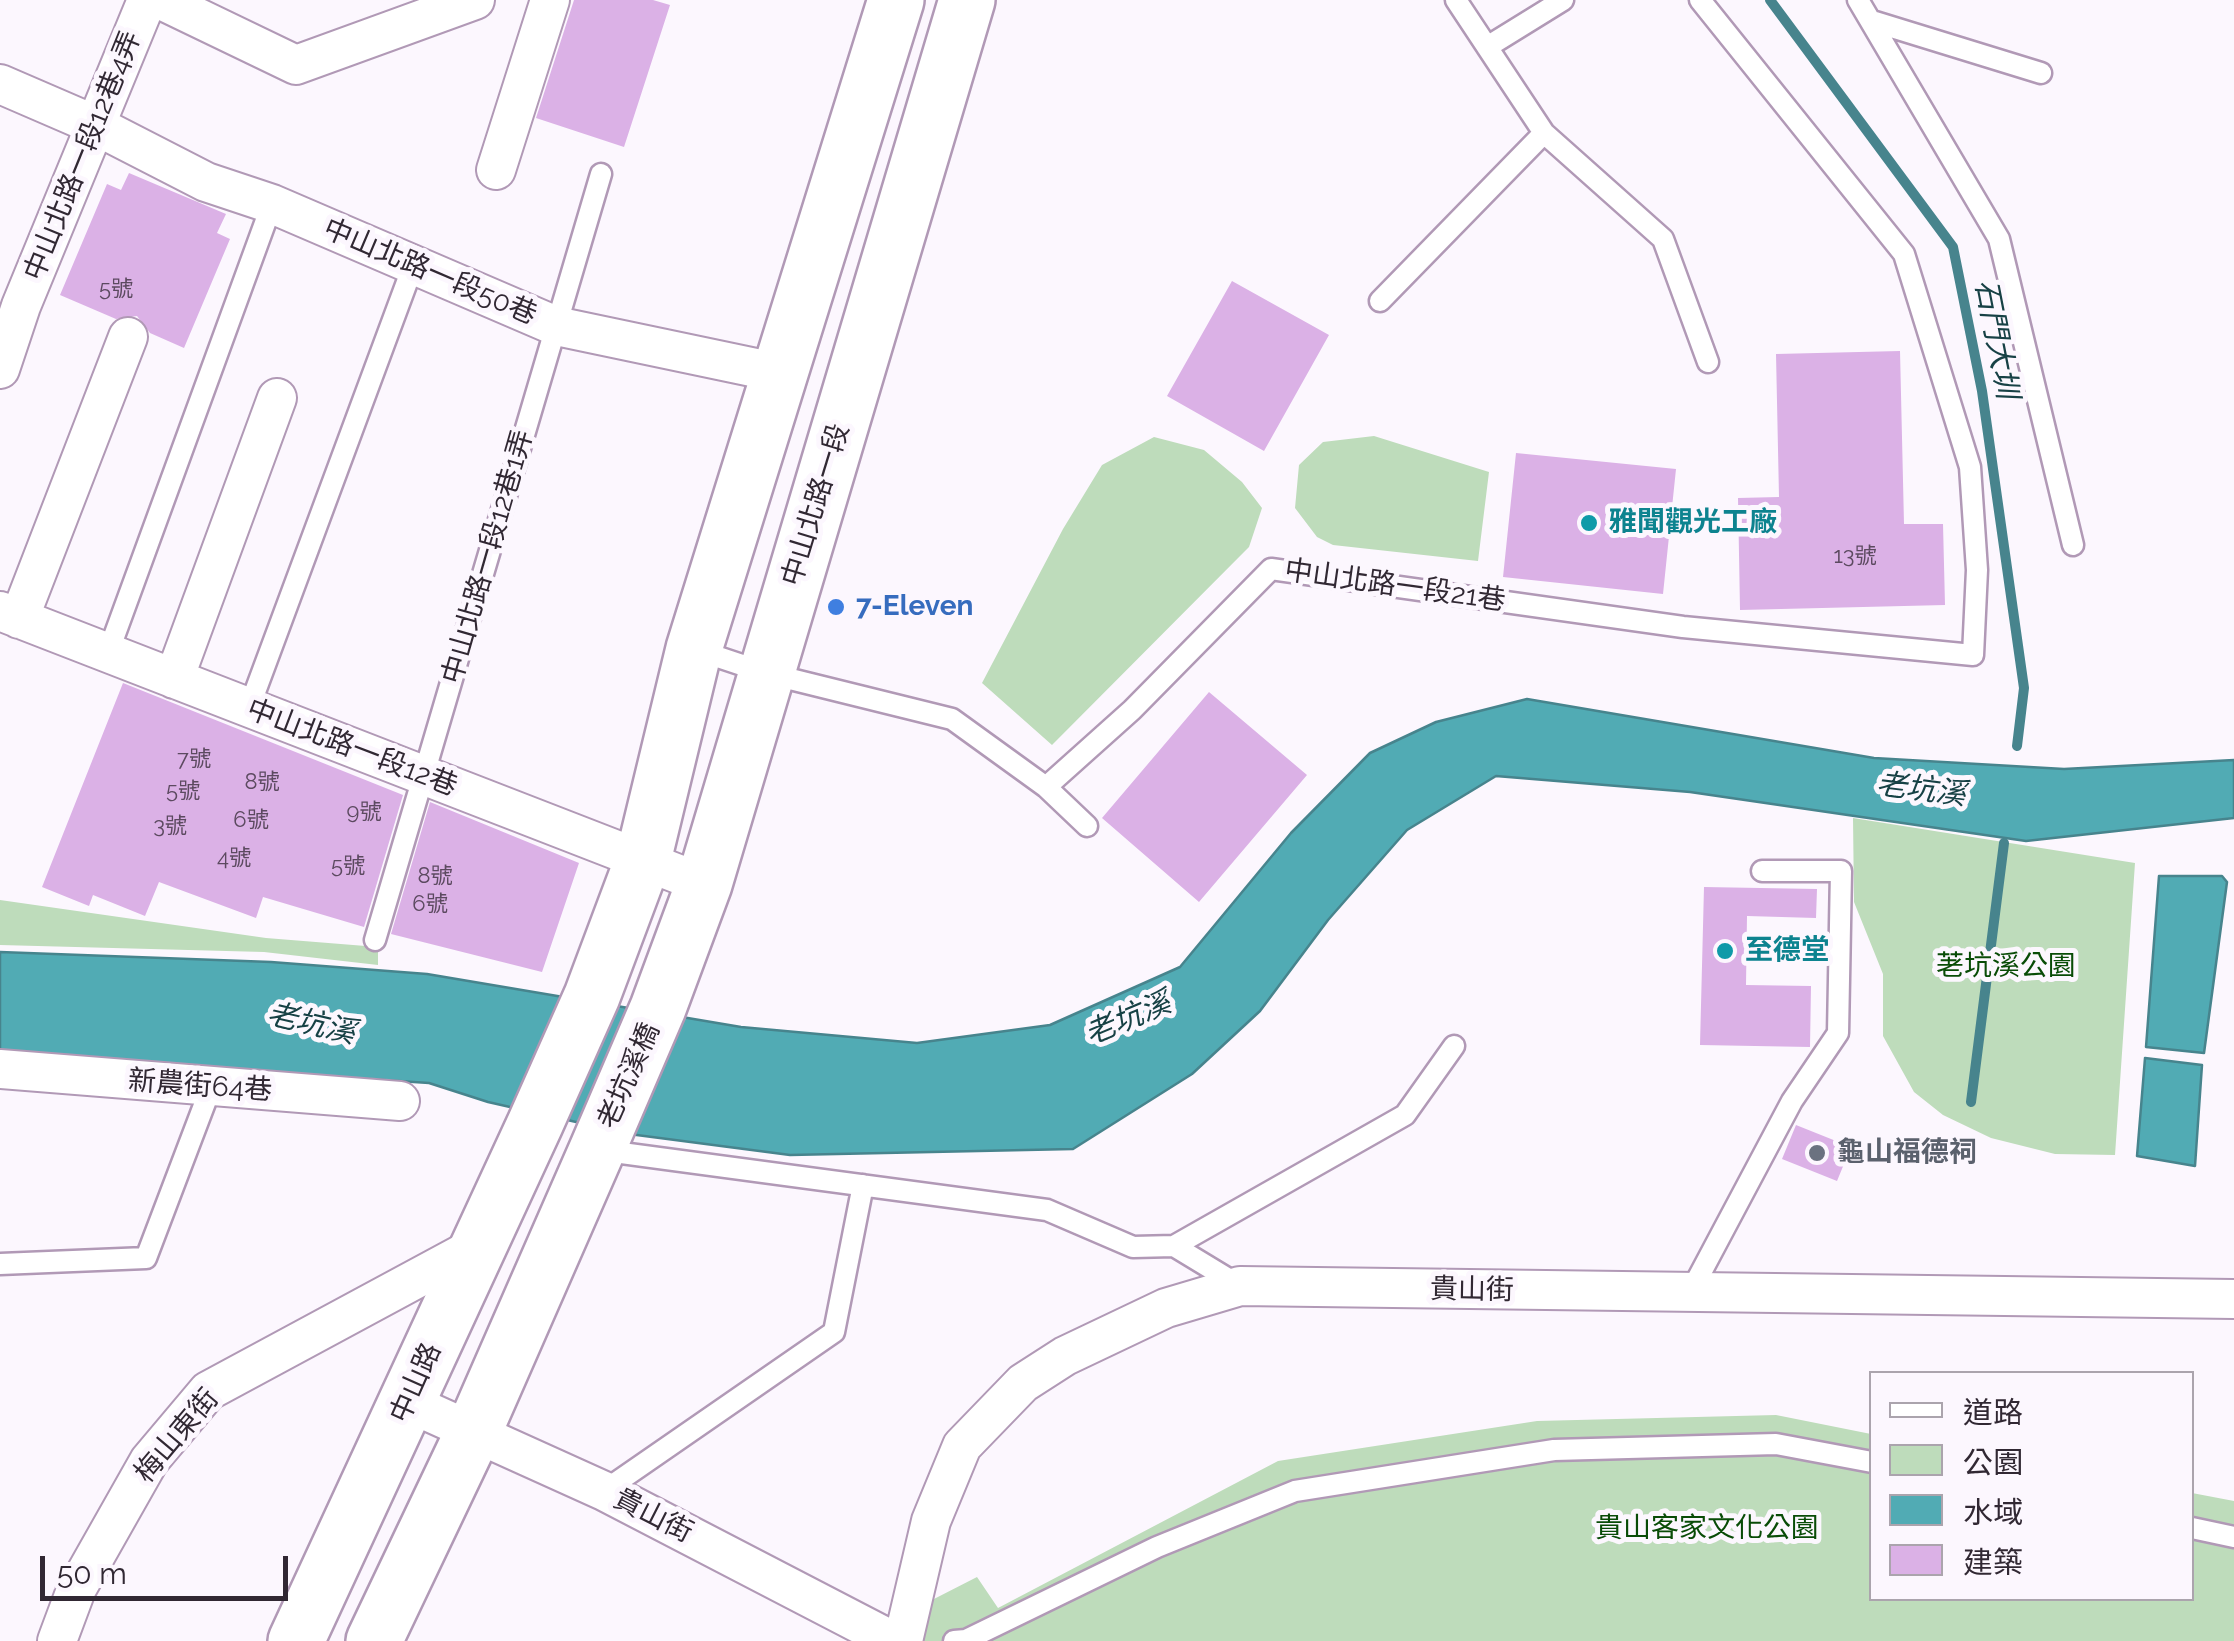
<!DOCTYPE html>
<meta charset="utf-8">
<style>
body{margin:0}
#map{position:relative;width:2234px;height:1641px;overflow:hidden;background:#fcf7fe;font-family:Raleway,"Noto Sans TC",sans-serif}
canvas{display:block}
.legend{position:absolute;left:1869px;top:1371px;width:325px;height:230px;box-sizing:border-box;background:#fcf7fe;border:2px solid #aba4ad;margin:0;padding:12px 18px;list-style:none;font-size:30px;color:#312833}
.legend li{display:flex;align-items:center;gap:20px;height:50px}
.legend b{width:50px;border:2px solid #aba4ad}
.scale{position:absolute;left:40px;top:1556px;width:248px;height:45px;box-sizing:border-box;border:5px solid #312833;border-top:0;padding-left:12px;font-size:30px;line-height:35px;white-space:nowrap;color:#312833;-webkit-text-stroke:8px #fcf7fe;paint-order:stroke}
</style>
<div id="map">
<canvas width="2234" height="1641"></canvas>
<ul class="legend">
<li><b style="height:12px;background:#fff"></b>道路</li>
<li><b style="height:28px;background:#bedcbb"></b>公園</li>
<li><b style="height:28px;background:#51abb4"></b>水域</li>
<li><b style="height:28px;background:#dbb1e6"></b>建築</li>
</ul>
<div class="scale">50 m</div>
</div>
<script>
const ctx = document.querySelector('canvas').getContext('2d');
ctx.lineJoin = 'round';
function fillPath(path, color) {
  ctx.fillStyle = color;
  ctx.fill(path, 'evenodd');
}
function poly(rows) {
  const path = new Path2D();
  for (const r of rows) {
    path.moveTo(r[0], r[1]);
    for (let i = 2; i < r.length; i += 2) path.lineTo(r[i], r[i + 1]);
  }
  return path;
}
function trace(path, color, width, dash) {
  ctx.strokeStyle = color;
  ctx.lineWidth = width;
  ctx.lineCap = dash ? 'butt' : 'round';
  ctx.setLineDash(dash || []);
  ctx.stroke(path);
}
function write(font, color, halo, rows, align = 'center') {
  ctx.font = font + ' Raleway,"Noto Sans TC",sans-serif';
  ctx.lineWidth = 10;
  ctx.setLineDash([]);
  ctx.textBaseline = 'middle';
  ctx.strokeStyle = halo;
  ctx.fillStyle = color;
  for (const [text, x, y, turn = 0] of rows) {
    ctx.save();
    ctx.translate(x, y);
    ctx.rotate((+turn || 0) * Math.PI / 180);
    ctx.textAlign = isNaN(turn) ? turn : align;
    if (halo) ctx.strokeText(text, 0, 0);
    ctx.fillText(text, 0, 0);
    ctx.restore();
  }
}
const green = poly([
 [1374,436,1489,472,1478,561,1333,545,1317,537,1295,508,1299,465,1323,442],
 [1154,437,1204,450,1242,482,1262,508,1249,547,1052,745,982,683,1063,529,1102,465],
 [1853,818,2135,863,2115,1155,2055,1154,1991,1138,1943,1115,1914,1092,1883,1036,1883,974,1854,902],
 [0,900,266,938,378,947,378,965,264,952,0,945],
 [1776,1415,1871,1434,1872,1598,2192,1598,2192,1493,2234,1501,2234,1641,921,1641,932,1600,977,1577,998,1608,1278,1461,1537,1421]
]);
const water = poly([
 [1527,699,1874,758,2064,769,2234,760,2234,818,2026,841,1690,792,1496,776,1407,830,1328,920,1260,1011,1192,1074,1073,1149,790,1155,629,1134,488,1102,429,1083,0,1055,0,952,271,962,427,974,741,1027,917,1043,1050,1025,1180,967,1291,833,1370,753,1436,722,1527,699],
 [2159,876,2222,876,2227,882,2204,1053,2146,1047,2159,876],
 [2145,1058,2202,1065,2195,1166,2137,1156,2145,1058]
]);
const stream = poly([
 [1770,0,1953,247,1982,391,2024,688,2017,746],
 [1971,1102,2004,843]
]);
const building = poly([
 [574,0,653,0,670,5,624,147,536,118],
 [129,173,226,214,217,233,230,239,184,348,150,333,137,316,116,319,60,295,107,184,121,190],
 [1232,281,1329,335,1264,451,1167,396],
 [1900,351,1904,524,1943,524,1945,605,1740,610,1738,498,1779,497,1776,354],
 [1516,453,1676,469,1663,594,1503,577],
 [123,683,403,795,364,927,263,897,256,918,159,882,145,916,93,895,89,906,42,887],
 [1209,692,1307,775,1199,902,1102,818],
 [430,802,579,863,542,972,391,934],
 [1704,887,1817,889,1816,918,1747,916,1746,985,1811,986,1810,1047,1700,1045],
 [1796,1125,1851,1147,1837,1181,1782,1159]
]);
const service = poly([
 [1456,0,1544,133,1663,239,1708,362],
 [1858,0,1999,239,2073,545],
 [1872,21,2041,73],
 [1487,47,1563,0],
 [1380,301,1544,133],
 [697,650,766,673,952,719,1046,787,1132,710,1271,569,1683,627,1973,655,1977,570,1970,467,1904,254,1700,0],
 [108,653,272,204],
 [249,708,413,266],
 [1046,787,1087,826],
 [375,940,601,174],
 [599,1150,1047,1210,1133,1247,1174,1246,1240,1286],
 [1174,1246,1405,1115,1454,1046],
 [0,1264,146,1258,211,1087],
 [1690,1293,1792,1101,1838,1033,1841,871,1762,871],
 [604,1491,834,1332,863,1185],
 [2192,1528,2234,1537],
 [954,1641,966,1640,1157,1547,1295,1491,1554,1450,1776,1444,1872,1462]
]);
const minor = poly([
 [161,0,296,65,475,0],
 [0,84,95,125,206,182,272,204,556,326,780,373],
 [496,170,550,0],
 [0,369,21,306,147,0],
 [0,611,704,884],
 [19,619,128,337],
 [174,679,277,398],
 [0,1069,400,1101],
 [407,1402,604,1491,893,1641],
 [57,1641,76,1590,149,1461,208,1391,477,1246],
 [903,1641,931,1521,962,1446,1023,1383,1065,1356,1166,1308,1240,1286,2234,1299]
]);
const primary = poly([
 [296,1641,535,1124,592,996,643,860,694,649,896,0],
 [374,1641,473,1433,597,1150,658,1008,704,884,967,0]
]);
const markers = [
 [1589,523,10,"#0f9aa8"],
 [836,607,10,"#3f7fe0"],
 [1725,951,10,"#0f9aa8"],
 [1817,1153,10,"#6b7280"]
];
const numberNames = [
 ["5號",116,289],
 ["13號",1855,556],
 ["7號",194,759],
 ["8號",262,782],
 ["5號",183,791],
 ["9號",364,812],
 ["6號",251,820],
 ["3號",170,826],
 ["4號",234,858],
 ["5號",348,866],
 ["8號",435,876],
 ["6號",430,904]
];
const streetNames = [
 ["中山北路一段12巷4弄",83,156,-68],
 ["中山北路一段50巷",430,272,23],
 ["中山北路一段",816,505,-73],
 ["中山北路一段12巷1弄",488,557,-74],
 ["中山北路一段21巷",1395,586,8],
 ["中山北路一段12巷",352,748,21],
 ["老坑溪橋",629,1076,-66],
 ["新農街64巷",200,1086,4],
 ["貴山街",1472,1290,1],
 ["中山路",416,1383,-66],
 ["梅山東街",177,1436,-50],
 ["貴山街",653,1516,27]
];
const cultureNames = [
 ["雅聞觀光工廠",1609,523],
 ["至德堂",1745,951]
];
const shopNames = [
 ["7-Eleven",856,607]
];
const parkNames = [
 ["荖坑溪公園",2006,967],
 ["貴山客家文化公園",1707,1529]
];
const worshipNames = [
 ["龜山福德祠",1837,1153]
];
const waterNames = [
 ["石門大圳",1996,339,79],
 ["老坑溪",1921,790,7],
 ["老坑溪",1128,1019,-23],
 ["老坑溪",311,1024,13]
];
fillPath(green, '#bedcbb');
fillPath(water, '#51abb4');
trace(water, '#47848d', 2.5);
trace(stream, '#47848d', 10);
fillPath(building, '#dbb1e6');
trace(service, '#b199b6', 25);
trace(minor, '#b199b6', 42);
trace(primary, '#b199b6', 60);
trace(service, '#fff', 20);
trace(minor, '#fff', 38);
trace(primary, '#fff', 55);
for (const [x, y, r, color] of markers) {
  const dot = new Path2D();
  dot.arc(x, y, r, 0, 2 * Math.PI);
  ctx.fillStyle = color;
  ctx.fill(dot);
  trace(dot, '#fcf7fe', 4);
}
write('22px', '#5c4a60', null, numberNames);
write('28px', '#312833', '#fcf7fe', streetNames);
write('bold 28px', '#0d838f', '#fcf7fe', cultureNames, 'left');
write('bold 28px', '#366cbe', '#fcf7fe', shopNames, 'left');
write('28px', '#094c07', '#fcf7fe', parkNames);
write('bold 28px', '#5b616d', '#fcf7fe', worshipNames, 'left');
write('italic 30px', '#174145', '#fcf7fe', waterNames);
</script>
